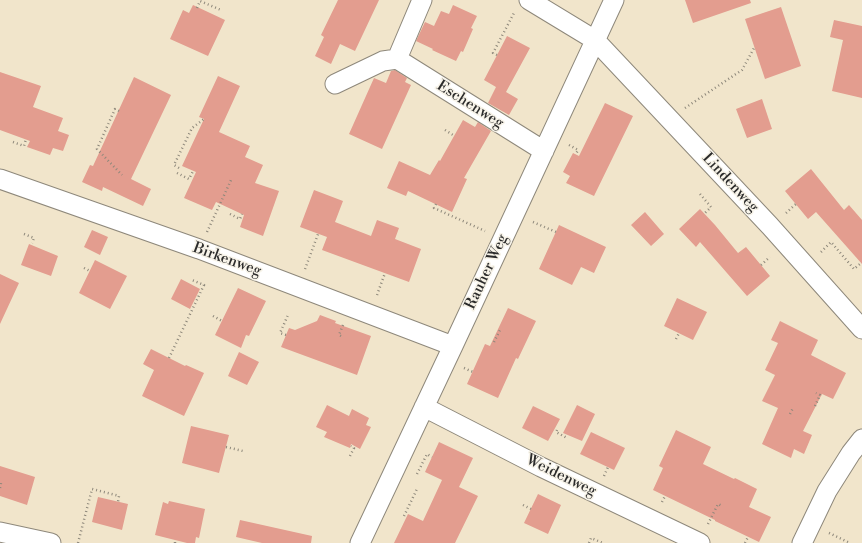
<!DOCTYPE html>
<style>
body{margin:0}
canvas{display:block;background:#f1e5cb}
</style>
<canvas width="862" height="543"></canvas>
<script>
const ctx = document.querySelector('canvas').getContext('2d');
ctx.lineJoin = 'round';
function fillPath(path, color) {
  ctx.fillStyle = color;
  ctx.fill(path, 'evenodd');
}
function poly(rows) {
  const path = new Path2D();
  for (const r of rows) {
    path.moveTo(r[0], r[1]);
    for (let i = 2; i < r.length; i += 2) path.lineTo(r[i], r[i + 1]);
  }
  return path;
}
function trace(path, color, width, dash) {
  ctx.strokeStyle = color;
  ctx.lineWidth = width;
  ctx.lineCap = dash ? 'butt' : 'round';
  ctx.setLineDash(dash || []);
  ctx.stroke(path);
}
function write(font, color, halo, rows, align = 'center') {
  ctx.font = font + ' "Libre Bodoni",serif';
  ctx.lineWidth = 3;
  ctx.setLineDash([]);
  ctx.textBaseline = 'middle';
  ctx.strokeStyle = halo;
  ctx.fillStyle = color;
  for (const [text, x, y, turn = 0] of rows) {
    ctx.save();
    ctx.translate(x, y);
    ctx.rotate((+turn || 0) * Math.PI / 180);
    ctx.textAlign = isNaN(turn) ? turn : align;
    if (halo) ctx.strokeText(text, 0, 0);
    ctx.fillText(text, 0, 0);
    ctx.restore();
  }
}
const building = poly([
 [338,0,379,0,355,51,340,44,331,64,315,56,324,37,321,35],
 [685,0,750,0,751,3,693,23],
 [193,5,225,20,208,56,170,39,183,10,189,13],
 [453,5,477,16,471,28,473,29,463,52,461,51,456,61,432,50,433,49,416,41,425,22,434,26,441,11,449,14],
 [781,7,801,66,765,79,745,19],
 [834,20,862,26,862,98,832,91,843,40,830,37],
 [507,36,530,48,506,92,518,99,509,115,488,103,496,87,484,80],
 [395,70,407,78,405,82,411,85,382,149,349,134,374,78,386,83,391,71],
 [0,72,41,86,33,107,63,118,58,131,69,135,63,151,53,148,50,155,27,147,30,141,0,130],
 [218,76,240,86,219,132,250,146,245,157,263,165,255,183,279,191,263,236,240,227,244,215,216,202,212,210,184,198,196,172,182,166,204,119,199,117],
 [134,77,171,95,131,179,151,189,143,206,103,187,102,191,82,182,90,165,93,166],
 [762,99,772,129,747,138,736,109],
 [605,103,633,116,594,196,566,183,570,176,563,172,573,153,579,156],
 [463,120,475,127,478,122,491,131,464,178,467,179,452,212,408,191,406,196,387,188,399,161,430,175,439,160,440,161],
 [811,169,844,210,849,205,862,220,862,264,816,212,808,219,785,191],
 [314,190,343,201,335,222,371,236,377,220,399,228,395,239,421,249,409,282,322,250,327,237,300,227],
 [700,209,715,225,738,253,746,247,770,276,747,296,700,242,696,247,679,229],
 [645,212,664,234,651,246,631,225],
 [559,225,606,247,594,273,581,267,572,285,539,269],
 [92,230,108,237,100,255,84,247],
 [29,244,58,256,51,276,21,265],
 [95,260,127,276,110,309,79,293],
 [0,274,19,283,0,324],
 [181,279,200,289,190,309,171,299],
 [238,288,266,301,249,336,246,335,241,348,215,335],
 [677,298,707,312,693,340,664,326],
 [508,308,536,321,518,359,516,358,498,398,467,384,485,344,490,346],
 [320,315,336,321,335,323,371,336,357,375,281,347,289,328,295,330,317,321],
 [780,321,818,340,811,355,846,373,833,399,822,394,803,431,812,435,804,454,794,449,791,458,762,444,778,408,762,401,775,375,765,370,778,343,771,340],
 [151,349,185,366,186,365,204,373,184,416,142,396,154,370,143,364],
 [239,352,259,362,247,385,228,376],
 [327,405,349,416,352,409,369,418,366,425,371,427,360,449,351,444,350,448,324,437,327,432,316,427],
 [577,405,595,414,582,441,563,433],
 [533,406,560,419,548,441,522,428],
 [191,426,229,435,219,473,182,463],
 [676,430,711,447,703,464,734,479,735,478,757,489,749,507,771,517,759,542,715,521,715,520,653,490,663,468,659,466],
 [591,432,625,448,614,470,580,454],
 [439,442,473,458,459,487,478,496,455,543,394,543,408,514,423,521,442,480,425,472],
 [0,466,35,477,27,505,0,496],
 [538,494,561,505,548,534,524,523],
 [98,497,128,504,122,530,92,522],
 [169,501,205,509,199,538,196,537,195,543,187,543,155,535,163,502,168,504],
 [240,520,312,536,311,543,262,543,236,537]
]);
const path = poly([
 [197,8,200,1,221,10],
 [497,55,493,53,514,13],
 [685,108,742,70,754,48],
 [119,111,115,109,97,149,122,175],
 [445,130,453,135],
 [13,142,24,146,26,139],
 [569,145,578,150,576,154],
 [179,168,174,165,192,128,204,119],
 [177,173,189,179,193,171],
 [700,194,711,207,704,214],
 [436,204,434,208,485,231],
 [786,213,796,204],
 [230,214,240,219,242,214],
 [533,222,556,232],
 [207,232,232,178],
 [24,234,34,238,32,243],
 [821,252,831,242,854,269,860,264],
 [761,265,770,257],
 [84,268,90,271],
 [305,269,318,234],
 [377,295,385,273],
 [213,316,222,321],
 [286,335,280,333,288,315],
 [341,336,339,335,343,325],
 [676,339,679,333],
 [494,342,501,328],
 [169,358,204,285,192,280],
 [464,368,473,372],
 [815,406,820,395,816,393],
 [790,414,793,408],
 [557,430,556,432,567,438],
 [226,447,243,451],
 [350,456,354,448,351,446],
 [417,474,427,454,432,457],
 [604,476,608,467],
 [0,488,1,483],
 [662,502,665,496],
 [523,505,531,509],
 [404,516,417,489],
 [708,524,718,504,722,506],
 [829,533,850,543],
 [78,543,92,489,119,496,118,502],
 [175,543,175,540],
 [589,543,591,538,603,543],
 [745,543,748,537]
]);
const minor = poly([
 [529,0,595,40,770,226,862,329],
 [397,59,544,151],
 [335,84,383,61,397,59,422,0],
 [0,179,199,249,453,346],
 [424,407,541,467,700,543],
 [0,532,51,543],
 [360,543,453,346,614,0],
 [802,543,827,491,851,453,862,439]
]);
const streetNames = [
 ["Eschenweg",470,105,32],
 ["Lindenweg",730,183,47],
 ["Birkenweg",227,260,20],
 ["Rauher Weg",487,272,-65],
 ["Weidenweg",561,476,26]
];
fillPath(building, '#e39d8f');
trace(minor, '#8e887b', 21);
trace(path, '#8e887b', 2.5, [1, 3]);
trace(minor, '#fff', 19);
write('15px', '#2b2b2b', '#f7f3e8', streetNames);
</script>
